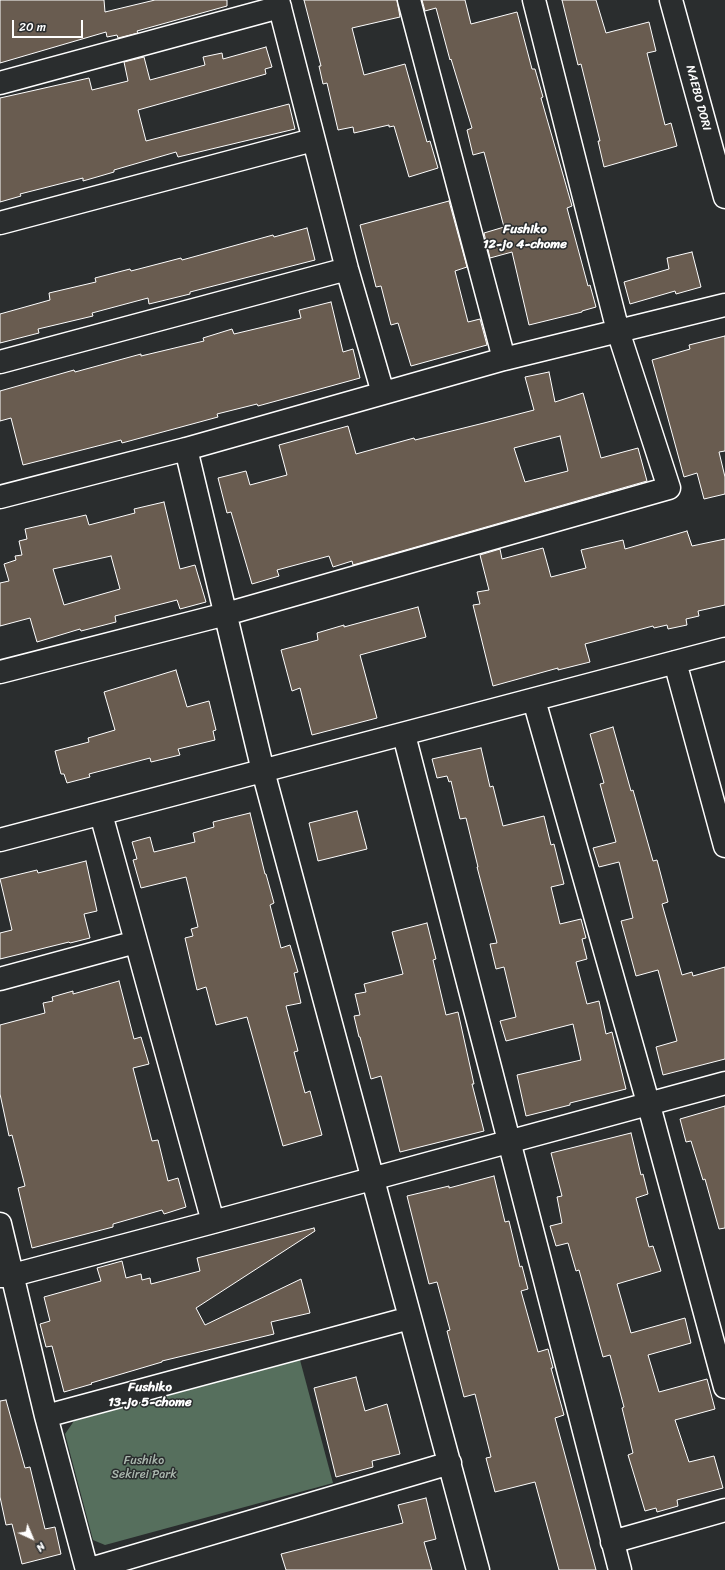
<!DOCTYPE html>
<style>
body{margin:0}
#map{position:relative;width:725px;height:1570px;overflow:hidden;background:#2a2d2e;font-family:Sriracha,sans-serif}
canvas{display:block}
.north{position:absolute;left:12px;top:1518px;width:40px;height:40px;-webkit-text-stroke:3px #2a2d2e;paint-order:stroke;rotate:136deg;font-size:11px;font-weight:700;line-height:16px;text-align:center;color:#fff}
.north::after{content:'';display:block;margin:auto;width:14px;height:18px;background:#fff;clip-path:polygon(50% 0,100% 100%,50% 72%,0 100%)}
.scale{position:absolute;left:12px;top:20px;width:71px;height:18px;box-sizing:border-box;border:2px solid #fff;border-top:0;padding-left:5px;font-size:12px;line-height:14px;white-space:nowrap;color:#fff;-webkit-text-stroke:3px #2a2d2e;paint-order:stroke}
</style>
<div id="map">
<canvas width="725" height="1570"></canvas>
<div class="north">N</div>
<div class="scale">20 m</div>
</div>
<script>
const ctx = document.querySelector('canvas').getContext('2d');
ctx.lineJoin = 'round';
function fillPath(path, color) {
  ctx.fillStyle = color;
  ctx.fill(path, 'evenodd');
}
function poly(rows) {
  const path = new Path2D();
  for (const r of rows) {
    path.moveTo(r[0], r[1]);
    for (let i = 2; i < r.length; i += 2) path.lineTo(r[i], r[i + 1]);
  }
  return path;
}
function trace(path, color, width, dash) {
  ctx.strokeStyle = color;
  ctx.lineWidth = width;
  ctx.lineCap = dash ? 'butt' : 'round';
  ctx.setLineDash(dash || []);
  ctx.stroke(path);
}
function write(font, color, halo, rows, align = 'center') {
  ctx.font = font + ' Sriracha,sans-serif';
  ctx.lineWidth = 3;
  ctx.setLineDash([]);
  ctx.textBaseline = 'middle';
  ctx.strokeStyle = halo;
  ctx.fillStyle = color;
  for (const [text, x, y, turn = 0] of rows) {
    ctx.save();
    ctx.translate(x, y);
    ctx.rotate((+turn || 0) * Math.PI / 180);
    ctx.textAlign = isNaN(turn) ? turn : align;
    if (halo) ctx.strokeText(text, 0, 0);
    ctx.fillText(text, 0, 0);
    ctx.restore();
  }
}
const green = poly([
 [300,1360,333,1483,105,1545,93,1540,65,1434,74,1421]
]);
const building = poly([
 [0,0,104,0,105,12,155,0,227,0,227,6,137,31,138,33,118,38,117,35,107,37,106,32,0,63,0,0],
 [304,0,397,0,400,17,352,28,364,75,405,64,427,142,430,141,438,168,409,177,394,126,389,127,389,125,354,133,353,127,338,130,327,83,323,84,319,66,321,66,304,0],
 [422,0,465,0,471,24,517,12,532,69,535,69,543,97,541,98,572,206,567,208,588,286,590,285,596,307,582,311,582,312,529,325,512,252,490,258,484,233,504,227,484,152,473,155,467,130,472,128,451,59,450,60,436,8,425,11,422,0],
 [562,0,596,0,606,33,649,22,656,51,647,53,665,125,671,123,677,146,604,167,598,141,600,141,581,64,578,65,562,0],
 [266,47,272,67,265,69,266,74,138,110,146,141,289,104,295,129,178,157,176,152,114,170,114,172,83,181,83,178,20,194,21,196,0,202,0,98,89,78,92,90,128,81,124,62,144,57,150,80,205,65,203,57,222,53,223,59,266,47],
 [449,201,467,267,455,271,468,322,480,319,487,345,411,366,398,323,391,325,381,286,376,287,360,225,449,201],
 [307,228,315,260,190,292,190,294,149,304,148,298,92,313,93,316,38,329,39,333,0,343,0,314,50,300,49,293,96,282,95,278,130,269,131,271,181,258,182,260,273,235,274,237,307,228],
 [692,252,701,287,676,294,675,291,630,304,624,282,669,269,667,258,692,252],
 [331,302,343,352,353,349,360,378,258,406,257,404,217,414,218,417,122,443,121,440,23,465,11,418,0,421,0,391,74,370,75,372,141,354,141,356,204,341,203,338,232,329,234,334,301,318,299,310,331,302],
 [725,336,725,451,719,452,725,477,725,494,704,499,697,473,684,477,652,360,690,349,689,345,725,336],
 [549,372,555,402,583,393,601,458,638,448,647,481,353,565,352,561,333,567,329,556,277,570,279,576,252,584,231,512,227,513,218,478,246,471,250,485,287,475,279,445,348,426,356,454,414,438,415,440,484,423,534,410,525,377,549,372],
 [560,436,568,471,525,482,514,448,560,436],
 [164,502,180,569,195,565,206,602,180,609,177,600,115,616,116,622,81,631,80,629,37,642,30,618,0,626,0,583,9,581,4,564,16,560,15,556,22,555,19,541,27,539,25,529,86,515,89,525,135,513,134,509,164,502],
 [111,556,120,589,64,605,53,569,111,556],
 [687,531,692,546,725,539,725,605,698,611,699,616,686,619,687,625,668,629,667,625,654,628,653,626,585,644,590,662,558,670,558,668,493,686,473,605,480,604,477,592,489,590,480,555,500,549,502,559,543,548,551,577,586,568,581,550,623,540,625,549,687,531],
 [418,607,426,637,360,655,377,718,312,735,300,688,292,691,281,650,318,640,317,633,344,625,344,627,418,607],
 [176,670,187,707,209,701,216,730,213,731,215,740,178,749,180,755,151,762,150,758,89,774,90,777,67,783,64,774,61,774,55,751,89,742,88,738,115,730,104,692,176,670],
 [613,727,631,791,633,790,653,861,657,860,668,902,662,904,682,975,692,972,693,976,725,967,725,1059,663,1075,656,1047,677,1041,658,970,636,976,621,921,633,918,619,862,599,867,593,848,616,842,600,784,604,783,590,734,613,727],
 [481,748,490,787,493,786,503,826,544,816,551,845,554,844,564,884,551,887,560,924,581,919,586,938,582,939,587,959,576,962,587,1004,599,1001,606,1034,612,1032,626,1089,570,1103,570,1105,526,1116,517,1075,581,1060,573,1024,506,1041,500,1021,516,1017,504,967,496,969,490,944,497,943,477,867,478,867,466,818,460,819,451,781,449,782,447,776,437,778,432,759,481,748],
 [357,811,367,849,318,861,309,823,357,811],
 [250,813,265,874,266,874,274,903,270,905,281,948,290,945,298,972,294,973,301,1003,286,1006,298,1051,294,1052,305,1093,310,1091,322,1135,283,1146,247,1017,216,1025,206,987,197,990,185,938,193,936,191,929,198,927,186,877,141,888,133,860,137,859,132,842,150,837,154,852,195,842,193,833,214,827,213,822,250,813],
 [86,861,97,911,84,914,90,938,70,943,69,942,0,959,0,933,12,930,0,879,37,870,38,873,86,861],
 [427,923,436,959,433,960,446,1015,458,1012,474,1084,472,1084,484,1131,400,1152,381,1076,371,1079,360,1037,359,1037,354,1016,360,1015,355,994,366,992,364,984,403,974,392,932,427,923],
 [119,981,134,1039,141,1037,149,1064,133,1068,152,1141,158,1140,168,1181,178,1178,186,1207,164,1214,162,1210,113,1224,113,1227,32,1248,18,1188,25,1186,12,1135,9,1136,0,1094,0,1025,45,1013,43,1003,53,1001,52,997,73,991,73,994,119,981],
 [725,1106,725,1228,719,1229,705,1179,703,1180,691,1141,686,1142,680,1119,725,1106],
 [631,1133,641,1175,643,1174,648,1194,636,1198,649,1247,653,1246,661,1271,617,1284,631,1333,685,1318,691,1343,648,1355,659,1392,707,1379,715,1409,675,1420,689,1462,714,1456,723,1488,677,1500,678,1506,657,1512,656,1508,645,1511,628,1455,633,1453,622,1408,624,1407,610,1355,603,1357,579,1270,576,1271,568,1243,556,1246,550,1226,562,1223,557,1197,562,1196,551,1153,631,1133],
 [494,1176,505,1222,509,1221,520,1267,522,1266,528,1289,521,1291,538,1352,548,1349,553,1368,551,1368,564,1415,555,1418,596,1570,559,1570,535,1482,495,1492,486,1458,491,1457,475,1394,464,1397,447,1331,450,1330,437,1282,429,1284,407,1196,449,1186,449,1188,494,1176],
 [314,1228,315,1231,196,1308,205,1325,301,1279,310,1313,271,1322,274,1334,162,1361,162,1362,91,1383,92,1384,64,1392,52,1346,46,1347,40,1324,50,1321,44,1297,101,1281,97,1268,122,1261,126,1278,141,1274,142,1280,150,1278,151,1284,200,1271,197,1258,314,1228],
 [356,1377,365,1411,387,1404,400,1454,372,1461,373,1467,336,1477,314,1388,356,1377],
 [6,1400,25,1468,30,1467,45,1529,55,1527,61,1554,22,1564,12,1524,6,1525,0,1497,0,1401,6,1400],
 [426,1498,436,1539,424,1542,432,1570,286,1570,281,1554,403,1523,398,1505,426,1498]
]);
const minor = poly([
 [278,0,347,269,383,393],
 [409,0,504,359],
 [0,83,280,7],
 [0,223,313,140],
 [0,362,347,269],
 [186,449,263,771,478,1570],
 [0,497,186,449,504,359,725,305],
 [675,662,725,846],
 [0,672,226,614,669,488,618,331,534,0],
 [534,700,651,1113,725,1387],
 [404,735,620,1570],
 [101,814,213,1222],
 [0,840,725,649],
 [0,979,136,942],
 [0,1224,46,1416,87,1570,450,1463],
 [0,1276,13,1275,213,1222,725,1083],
 [46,1416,410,1318],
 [612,1542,725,1510]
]);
const tertiary = poly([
 [671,0,725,197]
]);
const streetNames = [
 ["NAEBO DORI",698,98,75]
];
const parkNames = [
 ["Fushiko",144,1461],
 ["Sekirei Park",144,1475]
];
const neighbourhoodNames = [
 ["Fushiko",525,230],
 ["12-jo 4-chome",525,245],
 ["Fushiko",150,1388],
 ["13-jo 5-chome",150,1403]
];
fillPath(green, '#566f5d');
fillPath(building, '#695c50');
trace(building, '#fff', 1);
trace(minor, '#fff', 25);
trace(tertiary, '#fff', 25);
trace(minor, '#2a2d2e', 22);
trace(tertiary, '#2a2d2e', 22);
write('12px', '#fff', '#2a2d2e', streetNames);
write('12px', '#aab7ae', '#2a2d2e', parkNames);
write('bold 13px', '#fff', '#2a2d2e', neighbourhoodNames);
</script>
